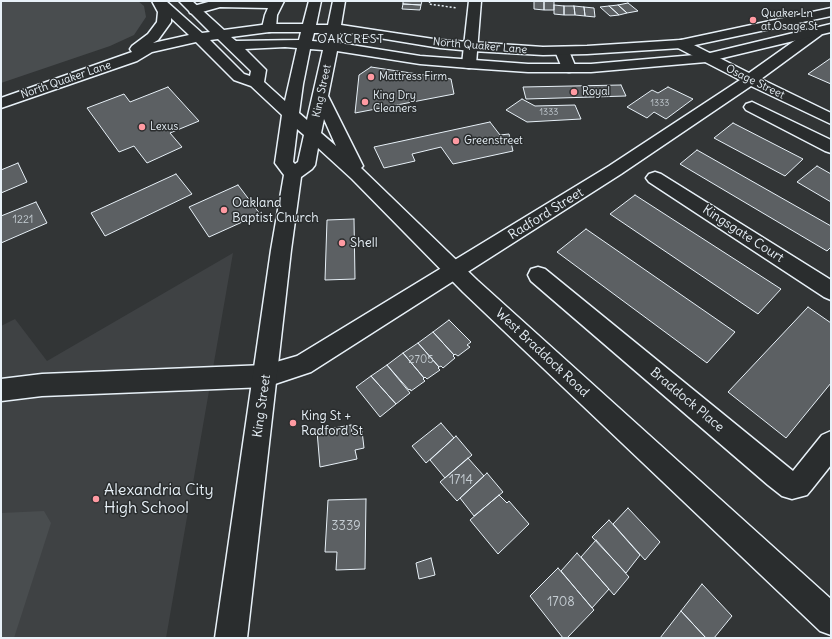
<!DOCTYPE html>
<style>
body{margin:0}
#map{position:relative;width:832px;height:639px;overflow:hidden;background:#323536;font-family:Delius,sans-serif}
canvas{display:block}
.frame{position:absolute;inset:0;border:2px solid #e8f1f8;pointer-events:none}
</style>
<div id="map">
<canvas width="832" height="639"></canvas>
<div class="frame"></div>
</div>
<script>
const ctx = document.querySelector('canvas').getContext('2d');
ctx.lineJoin = 'round';
function fillPath(path, color) {
  ctx.fillStyle = color;
  ctx.fill(path, 'evenodd');
}
function poly(rows) {
  const path = new Path2D();
  for (const r of rows) {
    path.moveTo(r[0], r[1]);
    for (let i = 2; i < r.length; i += 2) path.lineTo(r[i], r[i + 1]);
  }
  return path;
}
function trace(path, color, width, dash) {
  ctx.strokeStyle = color;
  ctx.lineWidth = width;
  ctx.lineCap = dash ? 'butt' : 'round';
  ctx.setLineDash(dash || []);
  ctx.stroke(path);
}
function write(font, color, halo, rows, align = 'center') {
  ctx.font = font + ' Delius,sans-serif';
  ctx.lineWidth = 3;
  ctx.setLineDash([]);
  ctx.textBaseline = 'middle';
  ctx.strokeStyle = halo;
  ctx.fillStyle = color;
  for (const [text, x, y, turn = 0] of rows) {
    ctx.save();
    ctx.translate(x, y);
    ctx.rotate((+turn || 0) * Math.PI / 180);
    ctx.textAlign = isNaN(turn) ? turn : align;
    if (halo) ctx.strokeText(text, 0, 0);
    ctx.fillText(text, 0, 0);
    ctx.restore();
  }
}
const built = poly([
 [233,253,166,638,1,638,1,326,15,319,47,361]
]);
const green = poly([
 [1,1,138,1,144,6,146,17,134,35,110,46,1,83],
 [44,511,51,523,14,638,1,638,1,513]
]);
const building = poly([
 [403,1,422,1,421,5,403,4,403,1],
 [534,1,544,1,544,10,534,9,534,1],
 [544,1,554,1,554,10,544,10,544,1],
 [628,3,638,11,627,13,618,5,628,3],
 [403,4,421,5,420,10,402,9,403,4],
 [554,5,564,6,564,15,554,14,554,5],
 [618,5,627,13,619,15,609,6,618,5],
 [564,6,574,6,575,15,564,15,564,6],
 [574,6,584,7,585,16,575,15,574,6],
 [609,6,619,15,610,16,600,7,609,6],
 [584,7,594,8,595,17,585,16,584,7],
 [831,58,831,84,808,74,831,58],
 [371,67,451,79,454,94,355,113,359,75,371,67],
 [621,85,626,96,526,99,523,87,621,85],
 [168,87,199,121,170,133,182,147,147,163,134,146,119,152,87,108,124,94,130,102,168,87],
 [668,87,693,99,666,119,654,112,647,118,627,107,652,90,658,93,668,87],
 [522,99,535,106,575,105,581,119,527,122,506,110,522,99],
 [490,122,500,135,509,134,513,151,453,164,441,147,412,154,415,161,384,168,374,147,490,122],
 [733,123,803,159,785,176,714,138,733,123],
 [697,150,831,226,831,247,827,251,680,164,697,150],
 [18,163,27,182,1,193,1,170,18,163],
 [817,166,831,174,831,202,797,182,817,166],
 [176,174,192,194,105,236,91,213,176,174],
 [238,185,260,214,209,237,189,207,238,185],
 [635,195,781,289,758,314,610,214,635,195],
 [36,202,47,223,1,243,1,216,36,202],
 [354,219,355,279,325,280,327,220,354,219],
 [586,229,735,332,707,363,557,252,586,229],
 [808,307,831,323,831,383,786,438,728,392,808,307],
 [449,320,471,342,467,345,470,347,458,356,455,354,454,355,433,332,449,320],
 [433,332,454,355,453,356,455,358,443,368,441,366,439,367,418,343,433,332],
 [418,343,439,367,438,368,440,370,427,379,425,377,424,378,403,353,418,343],
 [403,353,424,378,423,379,425,381,411,391,410,389,409,390,387,365,403,353],
 [387,365,410,393,396,404,371,376,387,365],
 [371,376,396,404,380,417,356,387,371,376],
 [441,423,454,438,426,463,412,446,441,423],
 [351,425,352,433,362,431,364,448,355,450,357,459,320,467,317,431,351,425],
 [456,436,472,455,445,478,430,460,456,436],
 [468,458,484,476,457,501,440,482,468,458],
 [487,473,503,492,474,516,460,498,487,473],
 [499,495,507,503,509,501,529,524,498,554,470,520,499,495],
 [366,499,365,569,336,570,337,552,325,552,328,500,366,499],
 [628,508,660,542,645,560,613,524,628,508],
 [609,520,640,555,626,573,592,537,609,520],
 [596,540,629,577,614,595,581,557,596,540],
 [577,553,609,589,592,608,561,571,577,553],
 [431,558,435,575,419,579,416,563,431,558],
 [558,568,594,610,567,638,563,638,530,596,558,568],
 [702,584,732,616,714,638,706,638,681,611,702,584],
 [681,611,706,638,660,638,681,611]
]);
const path = poly([
 [430,1,429,4,457,8],
 [586,1,603,1]
]);
const minor = poly([
 [212,1,284,1,277,15,276,28,274,31,269,32,264,31,262,28,265,15,268,8,220,7,195,14,190,13,189,10,190,7,212,1],
 [469,1,481,1,476,64,474,67,469,68,464,67,462,64,469,1],
 [816,28,821,29,823,32,821,35,761,79,831,113,831,124,751,86,621,174,311,372,266,387,42,396,1,401,1,379,42,374,266,365,297,356,609,166,740,80,676,47,674,44,676,41,681,40,686,41,749,73,811,29,816,28],
 [562,47,567,48,569,51,576,68,574,71,569,72,564,71,562,68,555,51,557,48,562,47],
 [752,102,831,140,831,153,825,151,746,110,744,107,746,104,752,102],
 [655,172,661,174,831,280,831,300,824,297,649,182,646,178,649,174,655,172],
 [538,267,545,269,793,471,822,435,831,431,831,465,812,489,807,495,792,499,782,496,768,485,531,281,528,275,531,269,538,267]
]);
const major = poly([
 [152,1,166,1,202,33,210,32,179,1,192,1,224,30,269,24,303,24,309,1,321,1,316,25,328,25,333,1,345,1,341,25,440,40,543,47,587,46,681,40,831,8,831,16,681,48,587,54,543,55,472,51,440,48,349,33,340,33,339,43,420,56,528,64,591,64,706,54,831,24,831,32,706,62,591,72,528,72,469,68,420,64,337,51,328,96,363,166,361,168,477,280,831,599,831,635,820,631,463,292,352,179,318,148,315,165,312,169,301,177,291,250,247,638,215,638,271,250,284,175,275,163,282,115,251,86,234,80,196,42,152,52,137,61,1,108,1,98,132,52,130,49,132,46,148,34,157,22,158,12,152,1],
 [171,18,189,35,153,43,158,40,171,22,171,18],
 [269,32,301,32,299,40,236,41,231,37,269,32],
 [314,33,327,33,325,42,312,41,314,33],
 [218,39,251,71,250,76,244,74,210,40,218,39],
 [285,47,297,48,285,101,264,82,266,70,245,49,285,47],
 [310,49,323,50,307,120,299,113,303,84,310,49],
 [324,119,336,146,321,133,324,119],
 [297,129,304,135,298,162,295,164,293,162,297,129]
]);
const markers = [
 [753,20,4,"#ff9aa2"],
 [371,77,4,"#ff9aa2"],
 [574,92,4,"#ff9aa2"],
 [365,102,4,"#ff9aa2"],
 [142,127,4,"#ff9aa2"],
 [456,141,4,"#ff9aa2"],
 [224,210,4,"#ff9aa2"],
 [342,243,4,"#ff9aa2"],
 [293,423,4,"#ff9aa2"],
 [96,499,4,"#ff9aa2"]
];
const farNumbernames = [
 ["1333",660,103],
 ["1333",549,112]
];
const farPoinames = [
 ["Quaker Ln",761,14],
 ["at Osage St",761,27],
 ["Mattress Firm",379,77],
 ["Royal",582,92],
 ["King Dry",373,96],
 ["Cleaners",373,109],
 ["Lexus",150,127],
 ["Greenstreet",464,141]
];
const farStreetnames = [
 ["North Quaker Lane",480,46,5],
 ["North Quaker Lane",66,80,-19],
 ["Osage Street",755,82,26],
 ["King Street",322,91,-78]
];
const numberNames = [
 ["1221",23,220],
 ["2705",421,360]
];
const farNeighbourhoodnames = [
 ["OAKCREST",351,40]
];
const poiNames = [
 ["Oakland",232,203],
 ["Baptist Church",232,218],
 ["Shell",350,243],
 ["King St +",301,416],
 ["Radford St",301,431]
];
const streetNames = [
 ["Radford Street",546,214,-32],
 ["Kingsgate Court",743,234,33],
 ["West Braddock Road",542,353,43],
 ["Braddock Place",687,400,40],
 ["King Street",262,406,-82]
];
const nearNumbernames = [
 ["1714",461,480],
 ["3339",346,526],
 ["1708",561,602]
];
const nearPoinames = [
 ["Alexandria City",104,490],
 ["High School",104,508]
];
fillPath(built, '#3f4244');
fillPath(green, '#494d4f');
fillPath(building, '#5c6063');
trace(building, '#e8f1f8', 1);
trace(minor, '#e8f1f8', 3);
trace(major, '#e8f1f8', 3);
trace(path, '#e8f1f8', 1.5, [2, 2]);
fillPath(minor, '#2a2d2e');
fillPath(major, '#2a2d2e');
for (const [x, y, r, color] of markers) {
  const dot = new Path2D();
  dot.arc(x, y, r, 0, 2 * Math.PI);
  ctx.fillStyle = color;
  ctx.fill(dot);
  trace(dot, '#2a2d2e', 1.5);
}
write('9px', '#c5cdd3', null, farNumbernames);
write('11px', '#e8f1f8', '#2a2d2e', farPoinames, 'left');
write('11px', '#e8f1f8', '#2a2d2e', farStreetnames);
write('11px', '#c5cdd3', null, numberNames);
ctx.letterSpacing = '1px';
write('12px', '#e8f1f8', '#2a2d2e', farNeighbourhoodnames);
ctx.letterSpacing = '0px';
write('13px', '#e8f1f8', '#2a2d2e', poiNames, 'left');
write('13px', '#e8f1f8', '#2a2d2e', streetNames);
write('13px', '#c5cdd3', null, nearNumbernames);
write('16px', '#e8f1f8', '#2a2d2e', nearPoinames, 'left');
</script>
